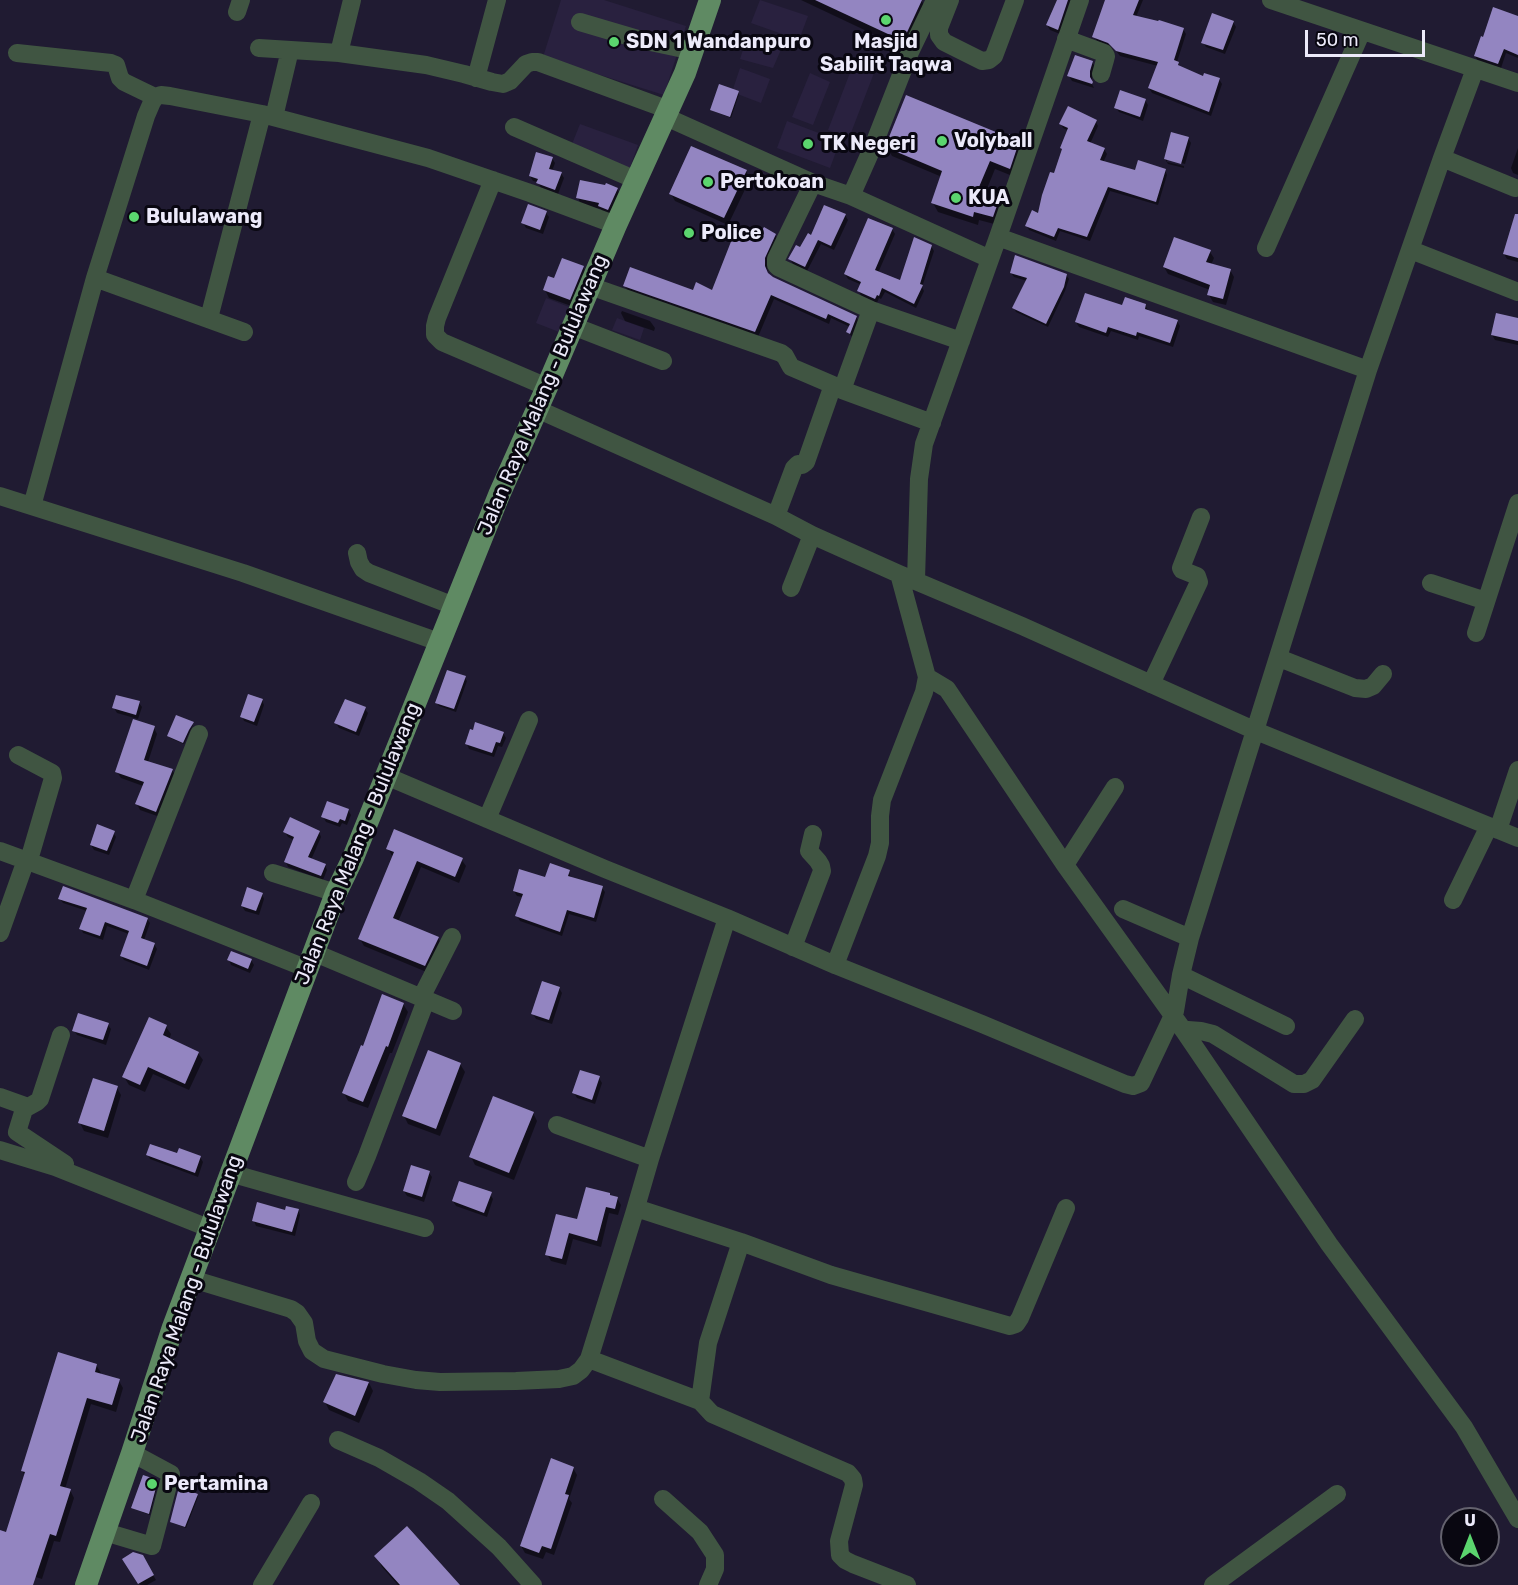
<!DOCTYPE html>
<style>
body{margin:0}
#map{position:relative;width:1518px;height:1585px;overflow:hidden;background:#201b32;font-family:Rubik,sans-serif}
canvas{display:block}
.north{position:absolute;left:1440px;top:1507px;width:60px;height:60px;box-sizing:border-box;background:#090711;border:2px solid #64626e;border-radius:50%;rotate:0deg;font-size:16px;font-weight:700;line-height:24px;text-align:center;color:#eceafa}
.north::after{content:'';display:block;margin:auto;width:21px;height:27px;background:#5bd56e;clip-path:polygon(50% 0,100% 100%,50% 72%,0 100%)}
.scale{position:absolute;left:1305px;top:30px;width:120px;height:27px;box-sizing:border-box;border:3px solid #eceafa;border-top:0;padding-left:8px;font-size:18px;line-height:21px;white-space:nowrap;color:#eceafa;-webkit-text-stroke:4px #090711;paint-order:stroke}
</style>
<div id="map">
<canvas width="1518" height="1585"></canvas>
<div class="north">U</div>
<div class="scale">50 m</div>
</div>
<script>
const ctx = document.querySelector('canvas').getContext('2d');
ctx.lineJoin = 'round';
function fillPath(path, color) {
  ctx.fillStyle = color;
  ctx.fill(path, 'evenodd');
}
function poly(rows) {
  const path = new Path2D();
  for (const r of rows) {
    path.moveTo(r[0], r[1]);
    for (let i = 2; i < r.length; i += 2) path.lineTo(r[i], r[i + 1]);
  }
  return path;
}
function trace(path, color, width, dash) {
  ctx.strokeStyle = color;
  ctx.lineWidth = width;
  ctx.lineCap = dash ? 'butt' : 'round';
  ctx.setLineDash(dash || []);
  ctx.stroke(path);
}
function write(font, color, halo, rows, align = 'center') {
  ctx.font = font + ' Rubik,sans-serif';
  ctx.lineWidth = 6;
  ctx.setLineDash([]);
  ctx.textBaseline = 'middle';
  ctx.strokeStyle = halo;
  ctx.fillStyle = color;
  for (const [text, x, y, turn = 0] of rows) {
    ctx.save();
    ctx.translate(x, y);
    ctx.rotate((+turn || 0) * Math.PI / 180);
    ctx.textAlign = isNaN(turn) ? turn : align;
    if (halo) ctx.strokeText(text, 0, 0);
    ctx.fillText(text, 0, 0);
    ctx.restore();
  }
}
const built = poly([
 [561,0,604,0,686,26,664,95,543,57],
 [760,0,808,16,799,40,751,23],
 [748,34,783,45,773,68,740,59],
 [853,65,874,73,849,138,828,130],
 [740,68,770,79,761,103,732,92],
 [810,73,830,82,813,125,792,117],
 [787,121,840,141,830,168,777,148],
 [580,124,638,145,629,170,570,149],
 [546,298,569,307,559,332,536,323],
 [617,318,644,328,640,340,612,330]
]);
const shadow = poly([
 [801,0,921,0,928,11,909,51],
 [1059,0,1073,0,1060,34,1050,30,1047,25],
 [1106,0,1143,0,1136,17,1183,29,1186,34,1177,62,1181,68,1204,78,1219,79,1222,84,1211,116,1152,93,1149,88,1158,66,1120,56,1113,47,1097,41,1094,36],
 [1518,17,1518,58,1506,53,1501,68,1478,61,1475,56],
 [1233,22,1236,27,1225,54,1206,47,1203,42],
 [1092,62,1095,67,1092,77,1092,84,1094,88,1072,81,1069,76],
 [738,93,739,94,731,118,713,111,711,109],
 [1145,100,1148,105,1143,121,1119,112,1116,108],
 [1096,122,1098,126,1090,144,1104,149,1107,154,1103,163,1136,172,1165,170,1167,175,1158,205,1110,191,1090,241,1060,231,1056,241,1029,230,1027,226,1039,215,1055,175,1069,131,1063,128,1061,124],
 [1188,138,1191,143,1185,164,1167,159,1167,162,1184,166,1184,168,1168,164,1165,159],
 [1009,139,1019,140,1024,149,1015,177,995,169,986,191,1000,195,1005,204,998,225,979,220,978,225,938,212,933,203,942,177,892,156,887,147],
 [1518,148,1518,175,1513,173,1511,168],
 [552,158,555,163,552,171,561,173,564,178,558,194,541,188,538,182,533,181,530,176],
 [746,171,750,179,728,225,675,201,671,194],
 [617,189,621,196,612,216,603,213,601,209,581,205,578,198],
 [546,213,549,217,543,234,526,228,523,223],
 [845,215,848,220,834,250,821,244,807,271,793,264,790,259,812,237],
 [892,229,895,234,878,273,900,283,931,246,934,251,922,287,924,291,916,308,885,292,881,299,879,298,877,303,861,296,859,291,862,285,848,279,845,274],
 [1518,234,1518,262,1507,259,1504,254],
 [775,235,778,240,767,265,768,275,856,317,859,322,853,338,848,332,850,327,831,318,829,324,774,299,758,337,628,291,625,286,694,292,713,292,756,244],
 [1210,252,1214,258,1211,265,1230,270,1234,277,1226,305,1213,302,1209,295,1210,290,1168,274,1164,267],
 [583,267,587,275,574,307,549,298,545,290,555,280],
 [1011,273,1066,275,1069,279,1065,291,1048,327,1016,312,1014,308,1027,281,1014,277],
 [1145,305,1148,310,1177,321,1180,326,1173,347,1139,336,1138,340,1111,331,1108,337,1079,327,1076,322,1123,307],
 [622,311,650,321,655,328,654,331,625,321,621,313],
 [1518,319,1518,345,1495,340,1492,335],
 [465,678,467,681,456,712,439,706,437,703],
 [262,700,264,705,257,726,244,721,242,716],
 [139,703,142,707,138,719,117,713,114,708],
 [365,709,368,713,359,736,339,728,336,723],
 [192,724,193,725,184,744,170,738,169,736],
 [154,728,157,734,148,762,172,770,176,776,160,817,140,810,137,804,143,786,121,778,117,772],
 [503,733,506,738,502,747,498,746,494,757,469,749,467,744],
 [348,810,351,815,347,825,342,823,340,827,326,822,323,817],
 [113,832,116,837,109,855,94,850,91,845],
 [285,832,319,832,321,837,311,860,325,865,327,870,323,880,288,867,286,862,294,840,288,837],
 [388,848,461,859,466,866,459,883,421,867,398,922,438,938,442,945,429,973,364,946,360,939,394,857,392,856],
 [569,872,571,878,602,888,605,892,596,922,569,914,562,936,520,921,517,916,523,897,517,896,514,891],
 [262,894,264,899,259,915,245,911,242,906],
 [60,899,147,919,150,923,144,940,154,944,157,949,149,970,124,960,121,955,129,934,107,926,103,940,83,933,81,928,87,911,63,903],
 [229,960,251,960,254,965,250,973,231,965],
 [559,988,562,993,552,1024,536,1019,533,1014],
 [403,1004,408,1012,392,1053,390,1053,368,1108,348,1101,344,1093],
 [150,1019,166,1027,171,1034,169,1040,198,1053,203,1060,189,1090,153,1074,145,1092,129,1085,124,1077],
 [108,1025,111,1029,106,1045,77,1035,74,1030],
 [460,1064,465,1072,440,1136,408,1124,404,1116],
 [599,1078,602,1083,595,1104,577,1098,574,1093],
 [117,1088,121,1095,108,1138,84,1131,80,1123],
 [533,1113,537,1121,514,1180,475,1165,471,1157],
 [148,1155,200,1157,203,1162,198,1177,150,1159],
 [429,1173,432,1177,424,1202,407,1196,404,1191],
 [490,1194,493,1199,487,1217,456,1206,453,1201],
 [610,1197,617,1198,621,1205,618,1215,609,1213,601,1247,573,1239,566,1265,551,1261,547,1254,578,1221],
 [298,1210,300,1215,295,1236,256,1226,254,1221,286,1212],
 [96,1365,101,1373,100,1375,119,1381,123,1388,116,1412,91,1404,65,1489,70,1490,74,1498,60,1542,54,1541,42,1579,23,1573,18,1585,0,1585,0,1540,7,1534,25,1476,22,1471],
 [336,1375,369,1383,373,1391,359,1423,329,1410,325,1402],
 [573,1468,577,1475,569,1499,572,1503,554,1555,546,1552,543,1559,525,1553,521,1546],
 [157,1481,158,1483,150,1515,134,1509,133,1507],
 [196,1495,198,1497,186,1528,173,1523,172,1521],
 [142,1556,156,1580,147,1585,140,1585,124,1559],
 [376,1556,458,1585,398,1585,382,1567]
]);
const building = poly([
 [815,0,922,0,903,41],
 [1057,0,1068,0,1058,30,1046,25],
 [1105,0,1139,0,1133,15,1158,21,1159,20,1184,28,1174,60,1179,62,1178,65,1203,76,1204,73,1220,78,1209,112,1148,88,1158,62,1116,51,1108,43,1092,37],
 [1493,7,1518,16,1518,55,1504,49,1498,64,1474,56,1481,36,1483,37],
 [1212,13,1234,21,1223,50,1201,43],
 [1075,55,1093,61,1090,71,1090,77,1093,82,1092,84,1067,76],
 [719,84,739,91,730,117,710,110],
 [1120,90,1146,99,1140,117,1114,108],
 [906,95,1008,137,1009,134,1020,139,1010,169,990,161,979,187,1001,194,993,217,974,212,973,217,931,203,942,171,885,147],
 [1068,106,1097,120,1087,141,1105,148,1100,160,1135,170,1138,160,1166,169,1156,202,1108,187,1087,237,1058,228,1054,237,1025,226,1032,210,1038,213,1042,195,1050,172,1054,173,1062,149,1060,148,1068,128,1059,124],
 [1171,132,1189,137,1181,164,1164,159],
 [691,146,747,170,724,218,669,194],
 [536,152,553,157,549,169,562,172,555,190,536,183,538,179,529,176],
 [580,180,605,185,606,183,618,188,608,210,598,206,599,203,576,198],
 [528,204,547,211,540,230,521,223],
 [824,205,846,214,831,246,818,240,805,267,788,259,796,245,800,247,808,233,811,235],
 [1515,214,1518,214,1518,258,1503,254],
 [868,218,893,228,875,270,900,280,914,237,932,245,920,284,923,285,914,304,882,288,879,296,877,295,875,299,857,291,861,282,844,274],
 [764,227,776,234,765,258,765,266,768,273,773,277,857,316,850,334,846,332,850,324,828,314,826,319,771,295,755,332,623,286,630,267,693,290,696,282,712,290,734,234,755,242],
 [1174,237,1211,250,1206,262,1231,269,1223,299,1207,295,1210,285,1163,267],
 [1015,255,1067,274,1064,287,1046,324,1012,308,1027,278,1010,273],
 [562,258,584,266,570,300,543,290,548,276,554,278],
 [1085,293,1122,305,1125,297,1146,304,1145,309,1178,320,1170,343,1137,332,1136,336,1108,327,1106,333,1075,322],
 [1496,313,1518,318,1518,341,1491,335],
 [447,670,466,676,454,709,435,703],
 [248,694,263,699,254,722,240,717],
 [116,695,140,701,136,715,112,708],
 [345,699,366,707,356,732,334,723],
 [176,715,194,722,189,730,183,743,167,736],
 [133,719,155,726,144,760,173,769,156,812,135,804,144,782,115,772],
 [475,722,504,732,500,743,496,742,492,753,465,744,470,729,473,730],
 [327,801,349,809,345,821,340,819,338,823,321,817],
 [290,817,320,831,308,857,326,864,321,876,284,862,294,837,283,832],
 [97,824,115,831,107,851,90,845],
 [394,829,463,858,455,877,417,861,393,918,439,937,425,966,358,939,394,852,386,849],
 [550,863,570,870,568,876,603,886,594,918,567,910,560,932,515,916,523,894,513,891,519,869,545,877],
 [63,886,148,918,141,938,155,943,147,966,120,956,129,931,105,922,100,936,79,929,87,908,58,899],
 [247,887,263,893,256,911,241,906],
 [231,951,252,959,248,969,227,960],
 [542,981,560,987,549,1020,531,1014],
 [382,994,404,1003,388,1047,386,1046,363,1102,342,1093,361,1045,363,1046],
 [78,1013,109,1023,103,1040,72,1031],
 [149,1017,167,1025,163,1035,199,1052,185,1084,148,1067,140,1085,122,1077],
 [428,1050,461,1063,436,1129,402,1116],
 [580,1070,600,1076,592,1100,572,1093],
 [93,1078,118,1086,104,1131,78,1123],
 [493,1096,534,1112,509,1173,469,1157],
 [150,1144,177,1153,179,1148,201,1156,195,1173,146,1155],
 [411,1165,430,1171,422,1197,403,1191],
 [459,1181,492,1192,484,1213,452,1201],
 [586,1187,610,1193,610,1195,618,1197,615,1209,606,1207,597,1241,569,1233,562,1259,545,1255,556,1214,577,1219],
 [257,1202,285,1210,286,1206,299,1209,292,1232,252,1221],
 [58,1352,97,1364,95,1372,120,1379,112,1405,87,1398,60,1486,71,1489,56,1536,50,1534,33,1585,0,1585,0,1530,6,1532,25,1472,21,1471],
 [336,1374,369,1382,355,1416,323,1402],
 [551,1458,574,1467,565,1494,569,1495,551,1549,542,1546,539,1553,520,1546],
 [143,1475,158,1480,149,1514,131,1508],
 [179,1487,198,1494,185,1527,170,1522],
 [407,1526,460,1585,400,1585,374,1556],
 [133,1552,143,1555,154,1575,138,1584,122,1559]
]);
const minor = poly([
 [950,0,939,28,939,35,944,42,982,61,989,60,994,56,1015,0],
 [1271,0,1518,83],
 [237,12,241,0],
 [580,22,641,40,693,51],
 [1066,39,1104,53,1106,56,1105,60,1101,74],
 [259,48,339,53,426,65,464,74,492,82,503,84,510,81,526,64,532,62,538,62,669,110],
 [17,53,111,63,116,65,120,78,124,82,155,97],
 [339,53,352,0],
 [476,78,497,0],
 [274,117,290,50],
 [666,117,813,183,851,196,990,259],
 [514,127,636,180],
 [1442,158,1515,188],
 [493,180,437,318,435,326,435,335,442,342,547,387],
 [813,183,776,259,776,265,778,267,871,310,961,341],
 [851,196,874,144,910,52,935,0],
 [998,237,1368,370],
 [1266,248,1362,31],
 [1411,250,1518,292],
 [95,278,244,332],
 [590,286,781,353,785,356,791,367,833,385,842,390,932,423],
 [209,318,262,114],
 [573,326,663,361],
 [842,390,871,310],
 [537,409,776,516,812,535,899,574,1022,626,1256,731,1518,838],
 [0,496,243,573,439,642],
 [32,506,95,278,146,116,152,102,155,97,161,95,170,96,262,114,428,158,530,193,616,225],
 [776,516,794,468,798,464,802,465,806,462,833,385],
 [357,553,359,562,363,569,369,573,454,606],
 [916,580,919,479,924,444,998,237,1080,0],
 [1431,583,1486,601],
 [791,588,812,535],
 [1476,633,1518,503],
 [1279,658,1355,688,1366,689,1373,686,1383,674],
 [927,677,947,689,1065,865,1184,1031,1188,1030,1201,1031,1213,1034,1294,1084,1304,1084,1312,1080,1355,1019],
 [1151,684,1199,582,1197,576,1182,570,1181,568,1201,517],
 [18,755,52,773,53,778,29,860],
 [386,776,605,869,727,918,835,965,982,1024,1125,1084,1133,1086,1141,1083,1175,1011,1181,975,1190,938,1368,370,1442,158,1475,69],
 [487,819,529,720],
 [1498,830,1518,770],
 [0,851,134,900,308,969],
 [1065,865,1115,787],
 [273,873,336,893],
 [134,900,199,734],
 [1453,900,1489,826],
 [1123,909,1190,938],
 [0,933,26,860],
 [793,947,822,871,821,866,818,861,809,851,813,834],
 [315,953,453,1011],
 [835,965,877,856,880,843,880,816,882,800,924,692,927,677,899,574],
 [1181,975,1286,1026],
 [421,998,452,937],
 [1184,1031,1329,1244,1464,1427,1518,1519],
 [0,1097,28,1107,37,1102,40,1099,61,1035],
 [25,1106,17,1132,65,1164],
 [557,1125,650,1159],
 [0,1150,55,1167,211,1229],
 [230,1173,425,1228],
 [356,1182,367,1156,426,1000],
 [636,1208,741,1242,708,1343,700,1401],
 [741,1242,831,1275,1010,1326,1016,1324,1020,1318,1066,1208],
 [192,1279,291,1309,297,1313,304,1323,307,1341,312,1351,324,1359,383,1374,416,1380,440,1382,516,1381,559,1379,573,1376,581,1370,589,1359,634,1214,650,1159,727,918],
 [589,1359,700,1401,712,1414,848,1473,853,1479,854,1485,839,1541,840,1555,845,1560,853,1564,907,1585],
 [338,1440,379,1458,419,1481,448,1501,499,1547,533,1585],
 [663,1499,700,1532,715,1555,715,1569,708,1585],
 [105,1532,152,1546,171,1474,132,1453],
 [262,1585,311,1503],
 [1213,1585,1337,1494]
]);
const major = poly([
 [86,1585,132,1453,173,1327,336,893,353,858,499,495,547,387,616,225,685,73,710,0]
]);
const markers = [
 [886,20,6,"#5bd56e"],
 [614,42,6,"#5bd56e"],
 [942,141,6,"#5bd56e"],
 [808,144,6,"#5bd56e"],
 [708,182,6,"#5bd56e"],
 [956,198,6,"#5bd56e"],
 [134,217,6,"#5bd56e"],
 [689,233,6,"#5bd56e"],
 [152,1484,6,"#5bd56e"]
];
const poiNames = [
 ["SDN 1 Wandanpuro",626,42],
 ["Masjid",886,42,"center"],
 ["Sabilit Taqwa",886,65,"center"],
 ["Volyball",954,141],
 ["TK Negeri",820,144],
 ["Pertokoan",720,182],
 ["KUA",968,198],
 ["Bululawang",146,217],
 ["Police",701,233],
 ["Pertamina",164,1484]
];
const streetNames = [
 ["Jalan Raya Malang - Bululawang",543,395,-67],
 ["Jalan Raya Malang - Bululawang",358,844,-68],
 ["Jalan Raya Malang - Bululawang",187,1299,-71]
];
fillPath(built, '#29213f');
fillPath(shadow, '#0007');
fillPath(building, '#9385c1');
trace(minor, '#405542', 18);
trace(major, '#5f8a63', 22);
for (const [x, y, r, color] of markers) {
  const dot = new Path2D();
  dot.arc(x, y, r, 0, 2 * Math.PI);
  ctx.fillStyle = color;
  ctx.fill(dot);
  trace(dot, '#090711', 2);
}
write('bold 20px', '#eceafa', '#090711', poiNames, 'left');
write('20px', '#eceafa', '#090711', streetNames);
</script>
